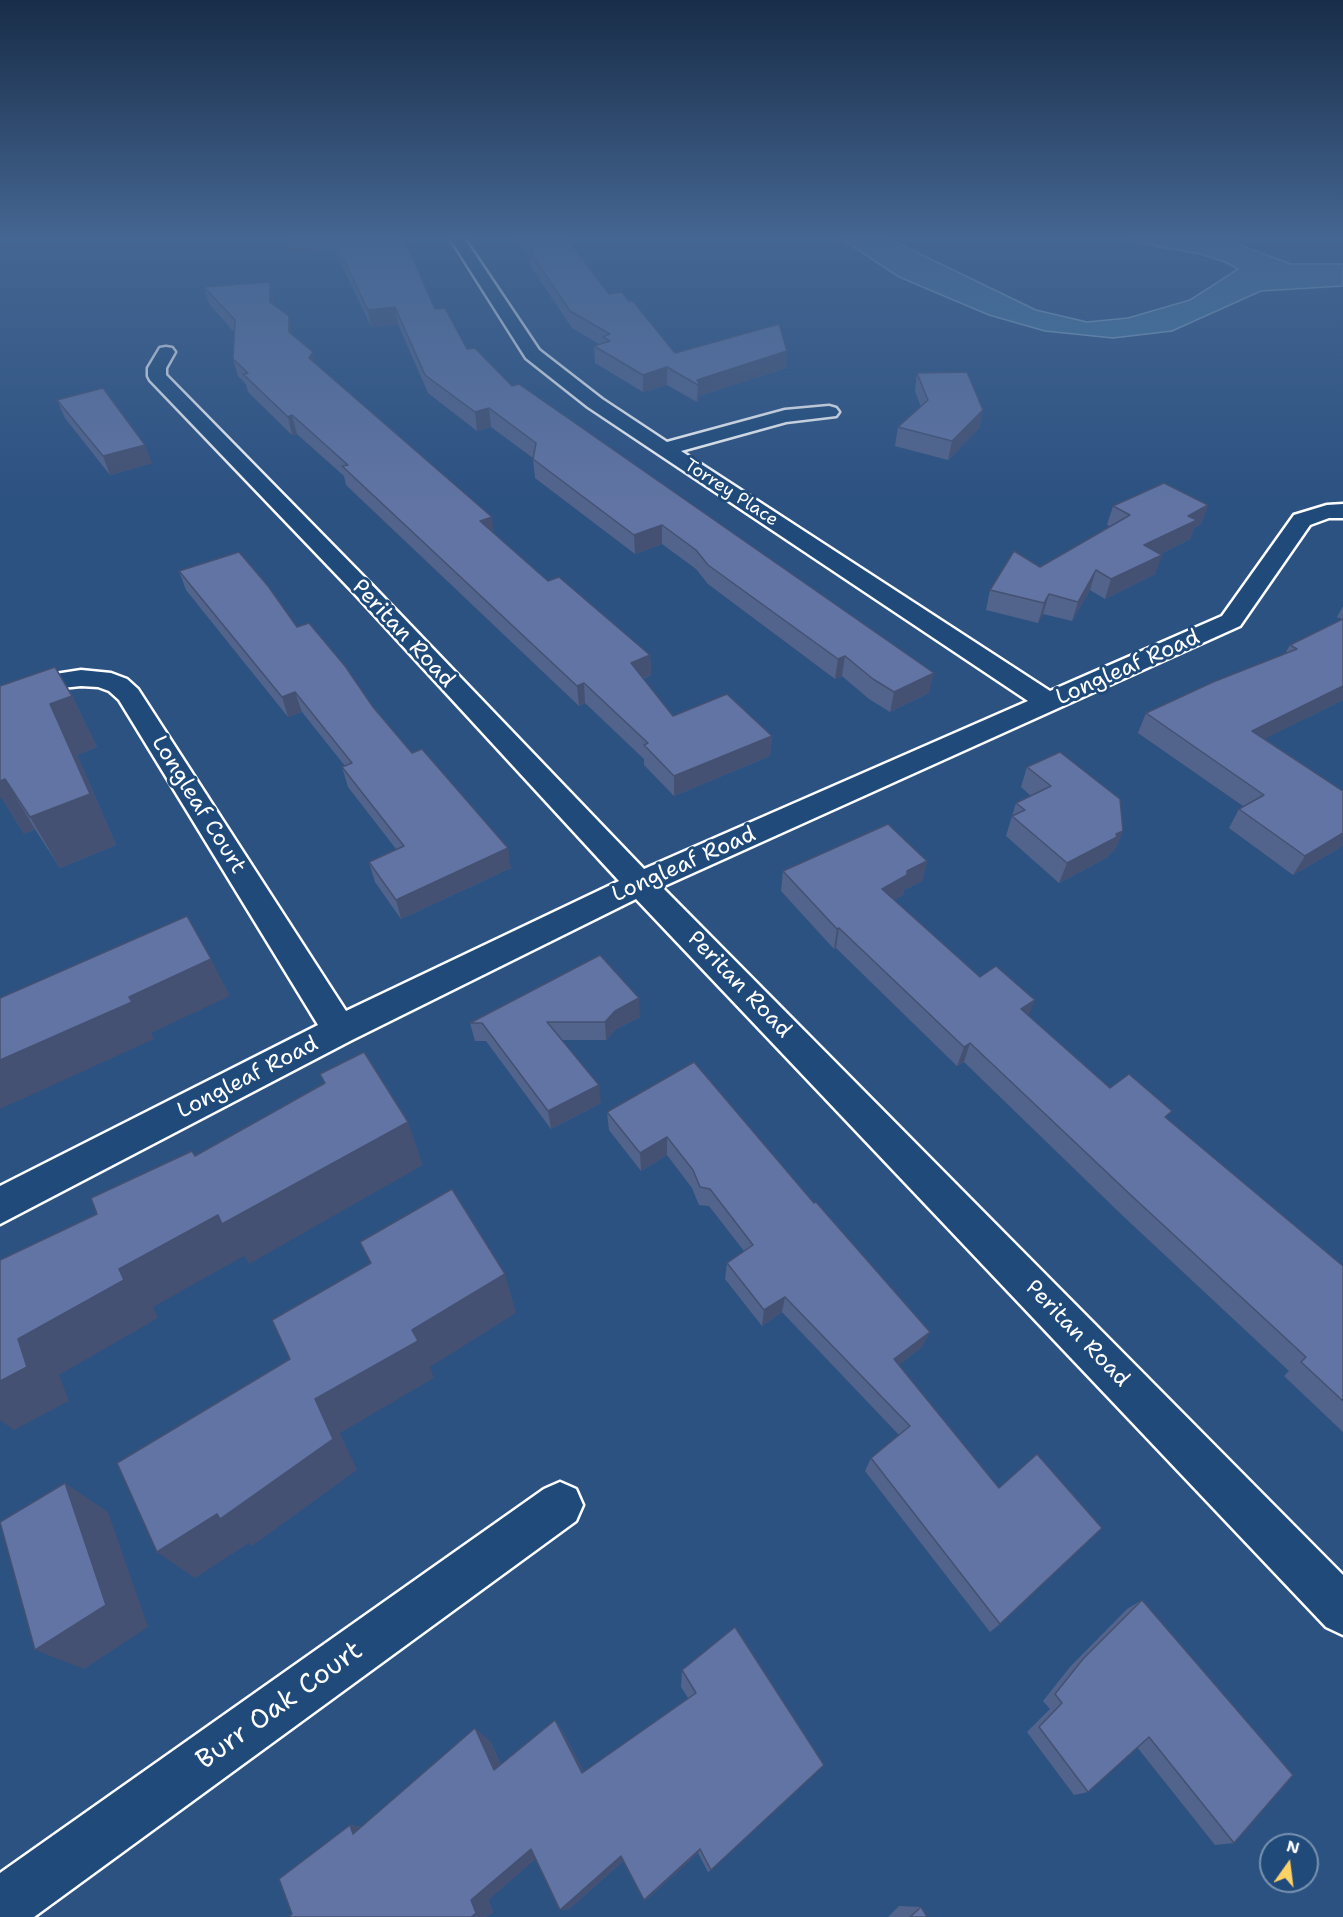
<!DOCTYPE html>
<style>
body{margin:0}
#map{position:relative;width:1343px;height:1917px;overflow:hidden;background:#2c5282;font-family:"Shantell Sans",sans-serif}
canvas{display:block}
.north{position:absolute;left:1259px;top:1833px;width:60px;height:60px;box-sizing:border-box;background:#1f4a7a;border:2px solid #7992af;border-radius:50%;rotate:14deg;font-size:16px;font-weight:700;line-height:24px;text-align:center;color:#fff}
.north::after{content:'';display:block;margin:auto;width:21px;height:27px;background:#ffd166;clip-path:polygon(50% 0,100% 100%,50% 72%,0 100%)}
</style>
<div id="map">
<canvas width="1343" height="1917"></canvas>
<div class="north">N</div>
</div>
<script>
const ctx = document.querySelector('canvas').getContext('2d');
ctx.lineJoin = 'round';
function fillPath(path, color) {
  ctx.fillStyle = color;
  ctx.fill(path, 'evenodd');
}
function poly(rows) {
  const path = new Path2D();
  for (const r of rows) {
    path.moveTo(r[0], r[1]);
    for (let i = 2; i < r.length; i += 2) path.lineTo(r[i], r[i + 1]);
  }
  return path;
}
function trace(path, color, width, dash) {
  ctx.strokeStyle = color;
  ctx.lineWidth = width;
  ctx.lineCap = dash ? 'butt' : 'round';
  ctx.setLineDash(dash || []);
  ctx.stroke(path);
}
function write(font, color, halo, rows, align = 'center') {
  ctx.font = font + ' "Shantell Sans",sans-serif';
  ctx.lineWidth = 6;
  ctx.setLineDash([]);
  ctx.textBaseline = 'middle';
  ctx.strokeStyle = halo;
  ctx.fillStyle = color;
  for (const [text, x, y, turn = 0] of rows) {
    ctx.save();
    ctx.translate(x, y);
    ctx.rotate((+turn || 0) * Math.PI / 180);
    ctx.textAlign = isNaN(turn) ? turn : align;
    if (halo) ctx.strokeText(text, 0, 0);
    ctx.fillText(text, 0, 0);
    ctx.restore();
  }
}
const water = poly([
 [840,238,887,238,1036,310,1087,322,1128,318,1190,300,1238,269,1225,262,1200,254,1159,247,1127,238,1234,238,1235,243,1291,264,1343,264,1343,286,1261,291,1172,331,1113,338,1045,331,989,315,899,277,840,238]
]);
const minor = poly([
 [450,238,464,238,539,350,602,399,667,442,785,410,829,406,836,408,839,412,836,416,786,422,681,451,1050,691,1222,616,1294,515,1327,505,1343,504,1343,518,1329,518,1310,525,1240,626,662,887,1343,1575,1343,1635,1326,1627,636,899,352,1040,0,1224,0,1186,318,1025,119,700,109,691,98,687,81,686,62,688,0,708,0,691,49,675,81,670,111,673,127,679,138,689,346,1011,619,881,354,593,150,380,148,376,148,368,160,348,166,347,172,348,175,352,166,368,166,375,370,583,644,869,1028,701,588,407,526,358,450,238],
 [560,1482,576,1489,583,1505,576,1521,34,1917,0,1917,0,1873,544,1489,560,1482]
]);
const wall = poly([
 [287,238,402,238,435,309,467,349,512,386,929,693,890,712,869,699,842,676,835,679,708,584,696,569,662,544,635,554,535,478,533,458,491,427,477,431,428,393,398,324,371,327,334,248,291,253],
 [514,238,566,238,609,294,629,301,675,353,786,368,699,396,699,401,697,402,667,385,643,392,595,363,594,346,599,344,572,328,531,267,530,261],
 [204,287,274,298,274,305,293,334,293,336,316,365,494,534,548,581,650,655,651,675,643,679,673,716,772,736,770,756,674,796,644,765,644,759,585,703,579,706,346,485,344,476,297,434,292,435,248,392,246,384,238,376,233,359,234,332,209,304],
 [917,373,983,410,979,428,948,460,895,446,898,427,921,407,915,391],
 [57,400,152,463,110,475,65,418],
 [1208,505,1201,524,1194,528,1190,539,1160,554,1155,574,1105,599,1090,590,1072,621,1043,614,1038,623,986,610,990,590,1040,567,1110,526,1107,525,1113,506],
 [179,571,297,627,373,707,511,868,401,919,375,882,369,862,396,849,348,787,342,767,345,766,302,712,288,717,186,590],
 [1343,606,1343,700,1264,739,1343,791,1343,846,1293,875,1229,828,1239,809,1243,806,1138,733,1146,713,1285,654,1290,645,1342,619,1337,617],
 [72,696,97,747,77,755,116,845,60,868,35,829,24,834,2,798],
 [1027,767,1123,831,1114,851,1110,853,1108,857,1059,883,1006,836,1016,803,1031,796,1021,787],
 [927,861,922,881,904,890,903,895,894,900,980,977,1029,1016,1110,1088,1167,1119,1343,1266,1343,1432,1284,1376,1289,1371,1123,1216,964,1062,957,1066,836,948,834,949,781,891,783,871],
 [640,1017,616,1029,606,1040,562,1040,601,1103,551,1129,486,1041,475,1041,470,1023],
 [694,1062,923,1346,899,1365,1000,1624,990,1632,865,1471,871,1458,899,1435,782,1312,762,1326,725,1279,727,1263,744,1251,709,1206,699,1205,692,1188,667,1155,641,1171,609,1130,607,1112],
 [1142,1600,1234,1843,1215,1845,1137,1747,1088,1792,1074,1795,1027,1732,1050,1709,1043,1701,1070,1667,1127,1609],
 [735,1627,711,1870,708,1872,698,1853,646,1900,644,1900,623,1861,569,1909,560,1910,535,1859,488,1900,493,1912,486,1917,288,1917,292,1914,350,1825,361,1827,490,1741,501,1765,555,1720,564,1734,584,1772,688,1698,681,1687,682,1670],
 [899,1906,921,1907,927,1917,888,1917]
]);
const shadedWall = poly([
 [287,238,332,238,334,248,291,253],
 [270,282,274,298,274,319,270,302],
 [395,307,398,324,371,327,368,310],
 [289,316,293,334,293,350,289,332],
 [787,351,786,368,699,396,699,401,697,402,698,385,697,380],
 [313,352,318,370,309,358],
 [667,367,667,385,643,392,643,375],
 [489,408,491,427,477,431,475,412],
 [983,410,979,428,948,460,952,441],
 [292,415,297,434,292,435,288,417],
 [145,445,152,463,110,475,103,456],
 [1208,505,1201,524,1194,528,1190,539,1138,565,1144,545,1188,516],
 [492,517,494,536,480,521],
 [662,525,662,544,635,554,634,535],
 [1162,555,1155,574,1105,599,1111,579],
 [1096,570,1090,590,1072,621,1078,602],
 [1049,594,1043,614,1038,623,1044,603],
 [650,655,651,675,631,683,631,663],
 [845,656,842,676,835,679,838,659],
 [934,673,929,693,890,712,894,692],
 [584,683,585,703,579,706,577,686],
 [1343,686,1343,700,1242,750,1252,731],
 [295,692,302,712,288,717,282,697],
 [72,696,97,747,77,755,116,845,60,868,30,817,50,704],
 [772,736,770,756,674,796,674,776],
 [5,779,35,829,24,834,2,798,0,799,0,781],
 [1123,831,1114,851,1110,853,1108,857,1059,883,1067,863],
 [1343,833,1343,846,1293,875,1305,856],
 [508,848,511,868,401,919,396,900],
 [927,861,922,881,904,890,903,895,878,909,882,889,907,871],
 [839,928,836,948,834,949,837,929],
 [211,959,230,996,151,1033,154,1039,0,1109,0,1060,129,997],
 [639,998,640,1017,616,1029,606,1040,605,1022,615,1011],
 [1035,1000,1027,1019,1021,1009],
 [970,1043,964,1062,957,1066,964,1047],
 [599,1085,601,1103,551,1129,548,1111],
 [408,1122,423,1165,249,1264,244,1256,153,1307,158,1318,59,1375,69,1401,14,1430,0,1420,0,1381,18,1339,119,1269,218,1215],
 [667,1137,667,1155,641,1171,640,1153],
 [505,1274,516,1313,430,1367,434,1378,340,1433,357,1470,252,1546,249,1543,195,1578,157,1552,315,1399,412,1330],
 [785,1297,782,1312,762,1326,764,1310],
 [930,1332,923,1346,888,1374,894,1359],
 [65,1483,108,1512,148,1627,84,1669,35,1650],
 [555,1720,564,1734,590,1783,582,1773],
 [475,1728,490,1741,508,1781,494,1770],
 [350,1825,377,1830,353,1834],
 [531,1849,543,1853,488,1900,493,1912,486,1917,471,1917,471,1900],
 [700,1849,698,1853,646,1900,644,1900],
 [621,1856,625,1859,569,1909,560,1910]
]);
const building = poly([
 [333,238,402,238,412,257,435,309,445,308,467,349,475,348,512,386,519,384,934,673,894,692,873,679,845,656,838,659,708,565,696,550,662,525,634,535,533,459,536,443,489,408,475,412,425,375,395,307,368,310,333,238],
 [523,238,566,238,609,294,622,292,629,301,633,301,675,353,779,324,787,351,697,380,699,383,698,385,667,367,643,375,594,346,610,341,603,337,610,334,570,311,530,252,533,251,523,238],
 [270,282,270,302,289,316,289,332,313,352,309,358,492,517,480,521,548,581,559,577,650,655,631,663,673,716,727,694,772,736,674,776,644,745,648,743,584,683,577,686,342,466,348,465,292,415,288,417,243,374,248,373,233,359,235,320,204,287,270,282],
 [967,372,983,410,952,441,898,427,928,400,917,373,967,372],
 [103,388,145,445,103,456,57,400,103,388],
 [1164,483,1208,505,1188,516,1197,520,1144,545,1162,555,1111,579,1096,570,1078,602,1049,594,1044,603,990,590,1014,551,1040,567,1130,515,1113,506,1164,483],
 [239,552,268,586,297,627,309,623,345,666,373,707,412,753,422,749,508,848,396,900,369,862,404,846,342,767,352,763,295,692,282,697,179,571,239,552],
 [1343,619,1343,686,1252,731,1343,791,1343,833,1305,856,1239,809,1264,795,1146,713,1213,682,1297,649,1290,645,1343,619],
 [55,667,72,696,50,704,90,794,30,817,5,779,0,781,0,686,55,667],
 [1060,752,1120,799,1123,831,1116,834,1117,837,1067,863,1012,816,1025,810,1016,803,1051,786,1027,767,1060,752],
 [888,824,927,861,907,871,907,875,882,889,980,977,996,966,1035,1000,1021,1009,1110,1088,1129,1074,1172,1111,1165,1117,1343,1266,1343,1401,1301,1362,1306,1357,1135,1199,970,1043,964,1047,839,928,837,929,783,871,888,824],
 [187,916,211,959,129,997,132,1002,0,1060,0,998,187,916],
 [600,955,639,998,615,1011,605,1022,547,1022,599,1085,548,1111,482,1023,470,1023,600,955],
 [364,1052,408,1122,222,1224,218,1215,119,1269,124,1280,18,1339,27,1367,0,1381,0,1260,97,1214,91,1198,192,1151,195,1156,325,1083,320,1074,364,1052],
 [694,1062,814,1203,816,1202,930,1332,894,1359,999,1488,1037,1454,1102,1528,1000,1624,871,1458,910,1426,785,1297,764,1310,727,1263,753,1245,710,1189,700,1187,693,1170,667,1137,640,1153,607,1112,694,1062],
 [452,1189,505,1274,412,1330,418,1341,315,1399,333,1439,220,1519,217,1514,157,1552,117,1463,290,1359,272,1320,371,1263,360,1242,452,1189],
 [65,1483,106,1605,35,1650,0,1522,65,1483],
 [1142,1600,1293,1775,1234,1843,1149,1737,1088,1792,1039,1727,1062,1703,1055,1694,1083,1659,1142,1600],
 [735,1627,824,1765,711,1870,700,1849,644,1900,621,1856,560,1910,531,1849,471,1900,476,1913,471,1917,288,1917,292,1914,279,1879,350,1825,353,1834,475,1728,494,1770,555,1720,582,1773,696,1693,682,1670,735,1627],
 [921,1907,927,1917,910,1917,921,1907]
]);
const farStreetnames = [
 ["Torrey Place",731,493,33]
];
const streetNames = [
 ["Peritan Road",403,634,47],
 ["Longleaf Road",1128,668,-24],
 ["Longleaf Court",198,805,58],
 ["Longleaf Road",684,865,-24],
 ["Peritan Road",739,985,46],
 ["Longleaf Road",248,1078,-27],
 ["Peritan Road",1077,1334,46]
];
const nearStreetnames = [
 ["Burr Oak Court",280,1706,-36]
];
fillPath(water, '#40779d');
trace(water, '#8cadc4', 1.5);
trace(minor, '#fff', 5);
fillPath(minor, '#1f4a7a');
fillPath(wall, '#53648c');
fillPath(shadedWall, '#445172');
fillPath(building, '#6174a3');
trace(building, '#445172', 1.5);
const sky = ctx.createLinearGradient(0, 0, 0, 506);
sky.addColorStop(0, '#182d48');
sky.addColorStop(0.47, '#456692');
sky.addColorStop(1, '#45669200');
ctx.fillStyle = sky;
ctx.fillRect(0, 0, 1343, 506);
write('18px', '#fff', '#1f4a7a', farStreetnames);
write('22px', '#fff', '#1f4a7a', streetNames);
write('27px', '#fff', '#1f4a7a', nearStreetnames);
</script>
